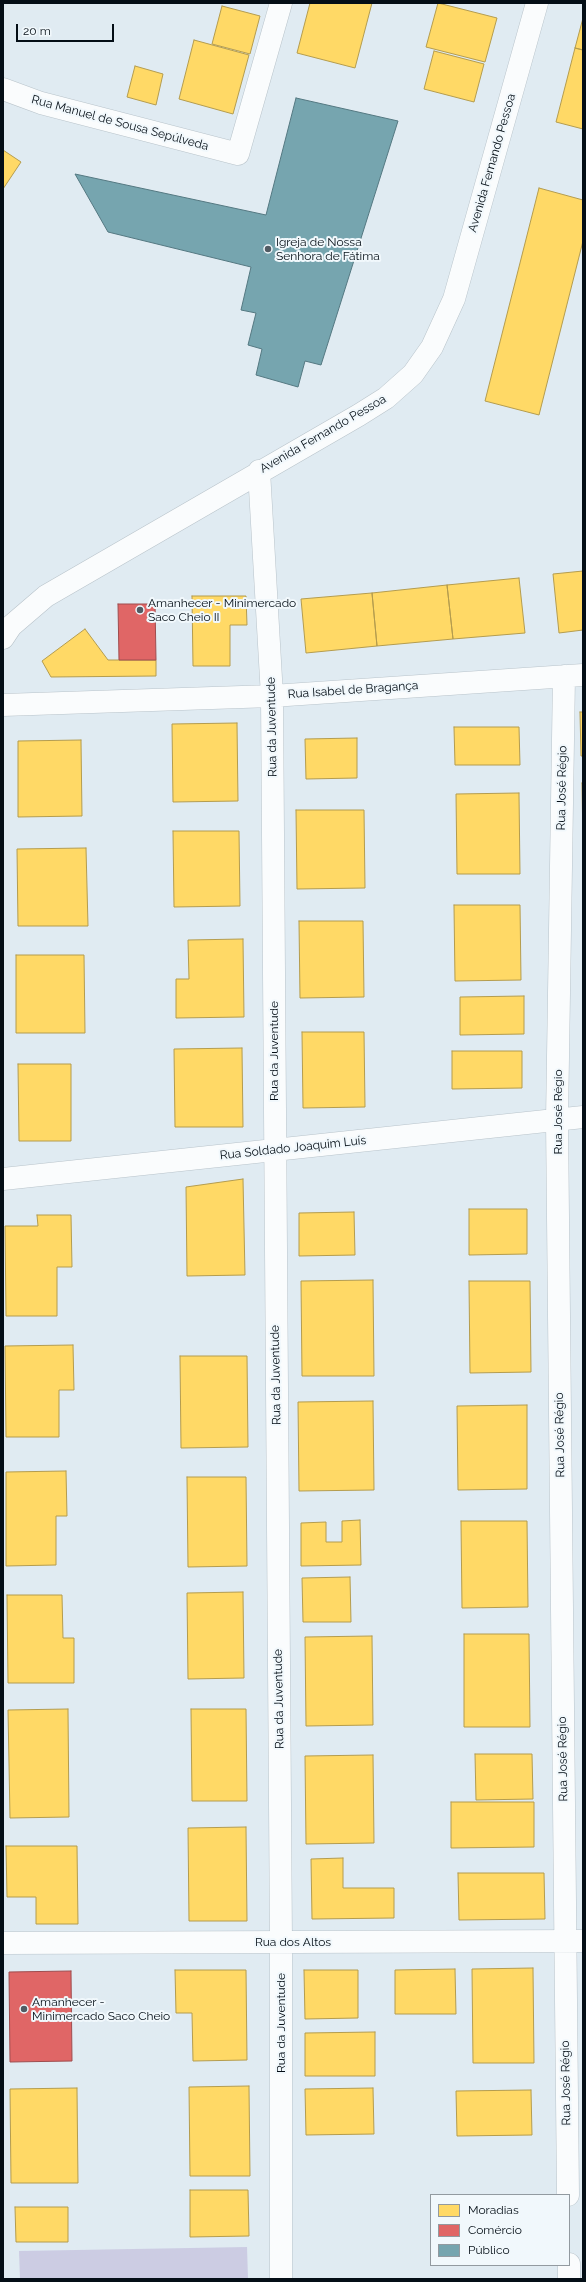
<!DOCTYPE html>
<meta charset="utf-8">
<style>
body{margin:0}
#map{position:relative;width:586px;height:2282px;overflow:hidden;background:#e0ebf2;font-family:Raleway,sans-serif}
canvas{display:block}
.frame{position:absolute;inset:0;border:4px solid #040e16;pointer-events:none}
.legend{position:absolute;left:430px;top:2194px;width:140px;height:72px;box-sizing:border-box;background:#f1f8fc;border:1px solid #929aa0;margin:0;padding:5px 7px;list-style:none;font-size:12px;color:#040e16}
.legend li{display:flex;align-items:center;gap:8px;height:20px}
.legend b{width:20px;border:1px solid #929aa0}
.scale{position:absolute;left:16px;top:24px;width:98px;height:18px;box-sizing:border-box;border:2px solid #040e16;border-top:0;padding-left:5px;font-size:12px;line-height:14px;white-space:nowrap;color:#040e16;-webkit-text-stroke:3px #f1f8fc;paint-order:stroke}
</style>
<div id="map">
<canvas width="586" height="2282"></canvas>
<div class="frame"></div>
<ul class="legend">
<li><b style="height:11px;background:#ffd966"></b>Moradias</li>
<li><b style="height:11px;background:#e06666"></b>Comércio</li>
<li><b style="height:11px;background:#76a5af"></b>Público</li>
</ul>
<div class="scale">20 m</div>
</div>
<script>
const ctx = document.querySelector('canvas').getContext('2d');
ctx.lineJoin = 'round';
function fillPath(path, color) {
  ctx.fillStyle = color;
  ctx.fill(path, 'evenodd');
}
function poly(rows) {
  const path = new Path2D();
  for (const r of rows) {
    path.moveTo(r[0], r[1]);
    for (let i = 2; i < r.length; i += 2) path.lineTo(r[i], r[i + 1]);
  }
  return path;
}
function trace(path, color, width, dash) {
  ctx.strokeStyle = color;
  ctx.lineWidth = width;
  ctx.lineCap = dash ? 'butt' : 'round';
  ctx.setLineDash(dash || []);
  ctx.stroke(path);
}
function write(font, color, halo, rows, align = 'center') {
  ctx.font = font + ' Raleway,sans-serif';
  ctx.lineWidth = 4;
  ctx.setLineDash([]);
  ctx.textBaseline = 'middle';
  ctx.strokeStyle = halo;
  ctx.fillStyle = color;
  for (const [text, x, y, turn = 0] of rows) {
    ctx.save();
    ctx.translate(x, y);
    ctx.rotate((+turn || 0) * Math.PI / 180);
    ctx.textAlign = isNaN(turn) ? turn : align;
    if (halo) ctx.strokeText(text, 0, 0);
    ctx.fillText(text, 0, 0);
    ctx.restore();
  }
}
const green = poly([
 [247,2247,248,2279,20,2279,19,2251]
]);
const homes = poly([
 [310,3,372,3,355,68,297,53,310,3],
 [438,3,497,18,485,62,426,47,438,3],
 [222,6,260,16,250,54,212,44,222,6],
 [583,18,583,50,575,48,583,18],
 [194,40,249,55,233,114,179,99,194,40],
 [575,48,583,50,583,129,556,122,575,48],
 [434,51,484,64,474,102,424,89,434,51],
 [135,66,163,74,156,105,127,97,135,66],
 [3,150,21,162,3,189,3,150],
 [539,188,583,200,583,241,539,415,485,401,539,188],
 [583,571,583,630,559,633,553,574,583,571],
 [519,578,525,633,453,639,447,585,519,578],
 [447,585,453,639,377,646,372,593,447,585],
 [372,593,377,646,306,653,301,599,372,593],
 [192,596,246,596,247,625,230,625,230,666,193,666,192,596],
 [85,629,108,660,156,660,156,676,51,677,42,661,85,629],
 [580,712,583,712,583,756,581,756,580,712],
 [237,723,238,801,173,802,172,724,237,723],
 [454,727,519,727,520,765,455,765,454,727],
 [357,738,357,778,306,779,305,739,357,738],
 [81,740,82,816,18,817,18,741,81,740],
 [582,783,583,783,583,845,582,783],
 [519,793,520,874,457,874,456,794,519,793],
 [296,810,364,810,365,888,297,889,296,810],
 [173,831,239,831,240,906,174,907,173,831],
 [86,848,88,926,18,926,17,849,86,848],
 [454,905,520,905,521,980,455,981,454,905],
 [299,921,363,921,364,997,300,998,299,921],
 [243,939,244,1017,176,1018,176,979,189,979,188,940,243,939],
 [16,955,84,955,85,1033,16,1033,16,955],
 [524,996,524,1034,460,1035,460,997,524,996],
 [302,1032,364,1032,365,1107,303,1108,302,1032],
 [242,1048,243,1127,175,1127,174,1049,242,1048],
 [452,1051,522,1051,522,1088,452,1089,452,1051],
 [18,1064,71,1064,71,1141,19,1141,18,1064],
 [243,1179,245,1275,187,1276,186,1187,243,1179],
 [469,1209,527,1209,527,1254,469,1255,469,1209],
 [354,1212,355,1255,299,1256,299,1213,354,1212],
 [37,1215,71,1215,72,1267,57,1267,57,1316,6,1316,5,1226,38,1226,37,1215],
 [373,1280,374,1376,302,1376,301,1281,373,1280],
 [469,1281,530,1281,531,1372,470,1373,469,1281],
 [73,1345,74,1390,59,1390,59,1437,6,1437,5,1346,73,1345],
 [180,1356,247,1356,248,1447,181,1448,180,1356],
 [373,1401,374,1490,299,1491,298,1402,373,1401],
 [527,1405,527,1489,458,1490,457,1406,527,1405],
 [66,1471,67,1516,56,1516,56,1565,6,1566,6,1472,66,1471],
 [187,1477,246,1477,247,1566,188,1567,187,1477],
 [360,1520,361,1565,301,1566,301,1523,326,1522,326,1542,342,1542,342,1521,360,1520],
 [461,1521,527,1521,528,1607,462,1608,461,1521],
 [350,1577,351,1622,303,1622,302,1578,350,1577],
 [243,1592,244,1678,188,1679,187,1593,243,1592],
 [7,1595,62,1595,63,1638,74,1638,74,1683,8,1683,7,1595],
 [464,1634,529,1634,530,1727,464,1727,464,1634],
 [372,1636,373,1725,306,1726,305,1637,372,1636],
 [68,1709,69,1817,10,1818,8,1710,68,1709],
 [191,1709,246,1709,247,1801,192,1801,191,1709],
 [475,1754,532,1754,533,1799,476,1800,475,1754],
 [373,1755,374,1843,306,1844,305,1756,373,1755],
 [451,1802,534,1802,534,1847,451,1848,451,1802],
 [246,1827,247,1921,189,1921,188,1828,246,1827],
 [6,1846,77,1846,78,1924,36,1924,36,1897,7,1897,6,1846],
 [343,1858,343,1888,394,1888,394,1918,312,1919,311,1859,343,1858],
 [458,1873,544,1873,545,1919,459,1920,458,1873],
 [533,1968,534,2063,473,2063,472,1969,533,1968],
 [455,1969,456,2014,395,2014,395,1970,455,1969],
 [175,1970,246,1970,247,2060,193,2061,192,2013,176,2013,175,1970],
 [304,1970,358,1970,358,2018,305,2019,304,1970],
 [375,2032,375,2076,305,2076,305,2033,375,2032],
 [249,2086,250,2176,190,2176,189,2087,249,2086],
 [77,2088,78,2183,11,2183,10,2089,77,2088],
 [373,2088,374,2134,306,2135,305,2089,373,2088],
 [531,2090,532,2135,457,2136,456,2091,531,2090],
 [190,2190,248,2190,249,2236,190,2237,190,2190],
 [15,2207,68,2207,68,2242,16,2242,15,2207]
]);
const shops = poly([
 [118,604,155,604,156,660,119,660,118,604],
 [71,1971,72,2061,10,2062,9,1972,71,1971]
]);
const public = poly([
 [296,98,398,121,321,365,305,361,298,387,256,375,262,349,248,345,256,313,241,310,251,267,108,232,75,174,266,215,296,98]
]);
const minor = poly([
 [3,89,41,103,238,154,281,3],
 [259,471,272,696,281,1942,281,2279],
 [3,638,11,626,46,596,359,415,386,398,413,374,432,347,454,299,537,3],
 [564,676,557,1120,568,2195],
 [3,705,272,696,583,675],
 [3,1179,583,1117],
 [3,1943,583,1941],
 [569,2264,569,2279]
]);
const markers = [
 [268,249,4,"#515b63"],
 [140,610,4,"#515b63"],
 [24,2009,4,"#515b63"]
];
const streetNames = [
 ["Rua Manuel de Sousa Sepúlveda",120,123,15],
 ["Avenida Fernando Pessoa",492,163,-74],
 ["Avenida Fernando Pessoa",323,434,-30],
 ["Rua Isabel de Bragança",353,690,-4],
 ["Rua da Juventude",272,727,-91],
 ["Rua José Régio",562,788,-89],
 ["Rua da Juventude",274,1051,-90],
 ["Rua José Régio",558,1112,-90],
 ["Rua Soldado Joaquim Luís",293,1148,-6],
 ["Rua da Juventude",276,1375,-91],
 ["Rua José Régio",560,1435,-91],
 ["Rua da Juventude",279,1699,-91],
 ["Rua José Régio",563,1759,-91],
 ["Rua dos Altos",293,1942],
 ["Rua da Juventude",281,2023,-90],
 ["Rua José Régio",566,2083,-91]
];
const poiNames = [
 ["Igreja de Nossa",276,242],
 ["Senhora de Fátima",276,256],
 ["Amanhecer - Minimercado",148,603],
 ["Saco Cheio II",148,617],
 ["Amanhecer -",32,2002],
 ["Minimercado Saco Cheio",32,2016]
];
fillPath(green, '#cccce3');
fillPath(homes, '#ffd966');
trace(homes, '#b49c4e', 1);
fillPath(shops, '#e06666');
trace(shops, '#9e4c4e', 1);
fillPath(public, '#76a5af');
trace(public, '#547881', 1);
trace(minor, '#b8c3ca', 23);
trace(minor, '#fafcfd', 22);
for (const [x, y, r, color] of markers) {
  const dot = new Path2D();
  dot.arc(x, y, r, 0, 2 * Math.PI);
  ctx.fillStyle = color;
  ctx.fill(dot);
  trace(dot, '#f1f8fc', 1.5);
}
write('12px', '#040e16', '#f1f8fc', streetNames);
write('12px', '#040e16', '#f1f8fc', poiNames, 'left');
</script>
